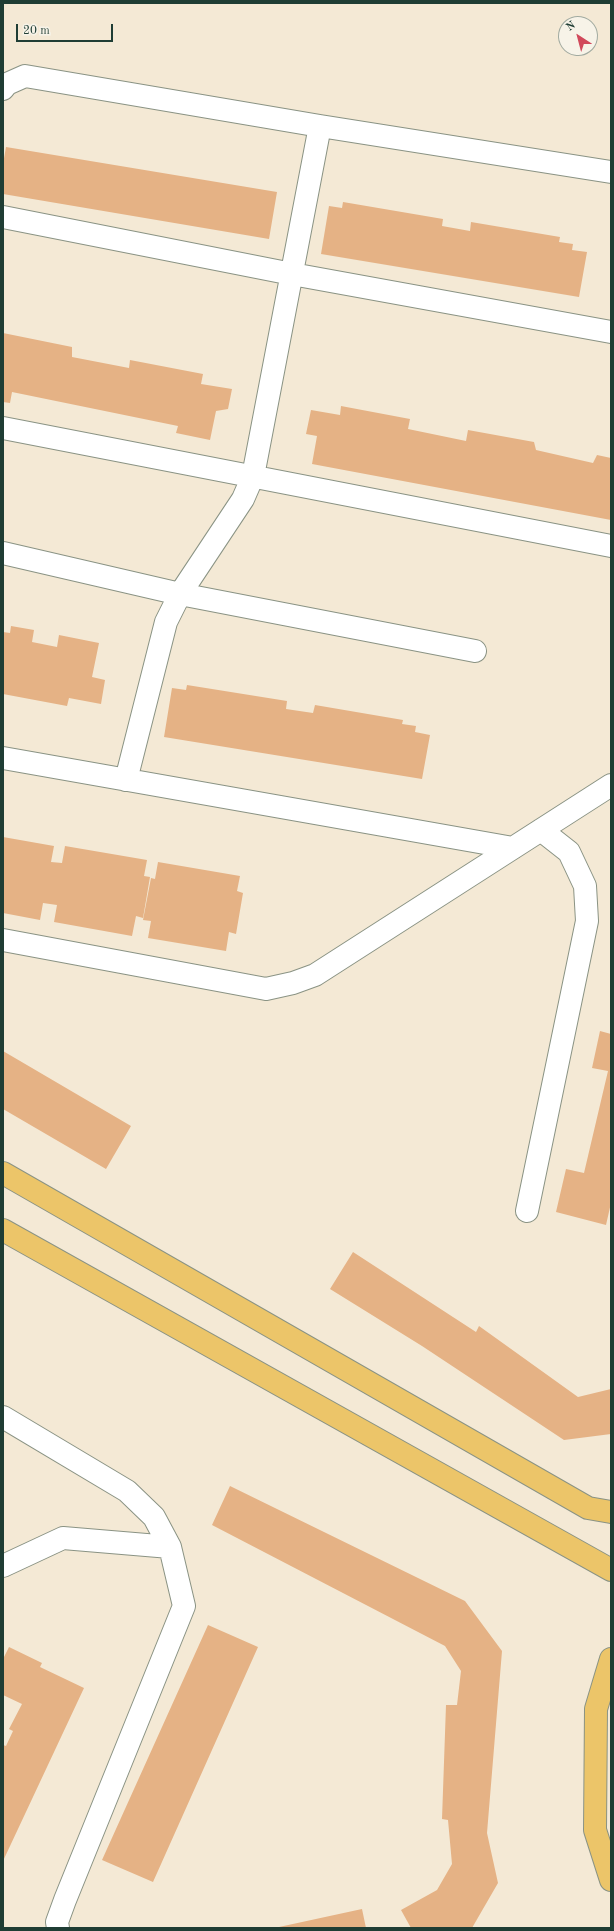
<!DOCTYPE html>
<style>
body{margin:0}
#map{position:relative;width:614px;height:1931px;overflow:hidden;background:#f4e9d5;font-family:"Old Standard TT",serif}
canvas{display:block}
.frame{position:absolute;inset:0;border:4px solid #1f3d34;pointer-events:none}
.north{position:absolute;left:558px;top:16px;width:40px;height:40px;box-sizing:border-box;background:#f7f3e8;border:1px solid #a1aaa0;border-radius:50%;rotate:324deg;font-size:11px;font-weight:700;line-height:16px;text-align:center;color:#1f3d34}
.north::after{content:'';display:block;margin:auto;width:14px;height:18px;background:#d1495b;clip-path:polygon(50% 0,100% 100%,50% 72%,0 100%)}
.scale{position:absolute;left:16px;top:24px;width:97px;height:18px;box-sizing:border-box;border:2px solid #1f3d34;border-top:0;padding-left:5px;font-size:12px;line-height:14px;white-space:nowrap;color:#1f3d34;-webkit-text-stroke:3px #f7f3e8;paint-order:stroke}
</style>
<div id="map">
<canvas width="614" height="1931"></canvas>
<div class="frame"></div>
<div class="north">N</div>
<div class="scale">20 m</div>
</div>
<script>
const ctx = document.querySelector('canvas').getContext('2d');
ctx.lineJoin = 'round';
function fillPath(path, color) {
  ctx.fillStyle = color;
  ctx.fill(path, 'evenodd');
}
function poly(rows) {
  const path = new Path2D();
  for (const r of rows) {
    path.moveTo(r[0], r[1]);
    for (let i = 2; i < r.length; i += 2) path.lineTo(r[i], r[i + 1]);
  }
  return path;
}
function trace(path, color, width, dash) {
  ctx.strokeStyle = color;
  ctx.lineWidth = width;
  ctx.lineCap = dash ? 'butt' : 'round';
  ctx.setLineDash(dash || []);
  ctx.stroke(path);
}
const building = poly([
 [6,147,277,192,269,239,3,194,3,164],
 [343,202,443,219,442,226,470,231,471,222,560,237,559,242,573,244,572,250,587,252,579,297,321,254,329,206,342,208],
 [3,333,72,347,72,357,129,368,130,360,203,374,201,384,232,389,228,409,216,411,210,440,176,433,178,426,12,392,10,403,3,402],
 [341,406,410,419,408,429,466,441,468,430,534,442,536,450,593,463,597,455,611,458,611,520,312,464,317,436,306,434,311,410,340,415],
 [11,626,34,630,32,642,57,647,59,635,99,643,92,677,105,680,101,704,69,698,67,706,3,694,3,632,10,633],
 [187,685,287,701,286,709,313,713,315,705,403,720,402,724,416,726,415,732,430,735,422,779,164,737,172,688,186,690],
 [3,837,54,846,51,862,62,863,65,846,147,860,144,876,150,877,143,918,136,916,132,936,54,922,57,905,43,903,40,920,3,913],
 [158,862,240,876,237,891,243,893,236,934,229,932,226,951,148,938,151,921,143,920,151,878,155,879],
 [600,1031,611,1034,611,1203,606,1225,556,1212,566,1169,584,1173,608,1071,592,1068],
 [3,1051,131,1126,106,1169,3,1109],
 [353,1252,476,1332,479,1326,578,1397,611,1389,611,1434,564,1440,422,1346,330,1289],
 [230,1486,465,1601,502,1651,487,1833,498,1883,472,1928,411,1928,401,1910,437,1890,452,1864,448,1820,442,1819,446,1705,457,1705,461,1671,445,1646,212,1525],
 [208,1625,258,1647,153,1882,102,1860],
 [9,1647,42,1663,40,1667,84,1688,3,1861,3,1745,6,1746,13,1731,9,1729,22,1704,3,1695,3,1659],
 [362,1909,366,1928,279,1928,279,1927]
]);
const minor = poly([
 [3,89,7,84,25,76,320,126,611,172],
 [3,217,292,274,611,332],
 [3,428,611,546],
 [3,553,180,594,475,651],
 [3,758,513,848],
 [126,780,166,622,180,594,243,499,253,476,320,126],
 [3,940,266,989,293,983,315,975,611,785],
 [527,1211,587,921,585,886,569,852,541,830],
 [3,1417,127,1491,154,1517,170,1547],
 [3,1566,63,1538,170,1547,184,1606,65,1900,57,1922,58,1928]
]);
const major = poly([
 [3,1173,588,1508,611,1512],
 [3,1230,611,1570],
 [611,1659,596,1709,595,1830,611,1880]
]);
fillPath(building, '#e5b285');
trace(minor, '#8a9384', 24);
trace(major, '#8a9384', 24);
trace(minor, '#fff', 22);
trace(major, '#ecc569', 22);
</script>
